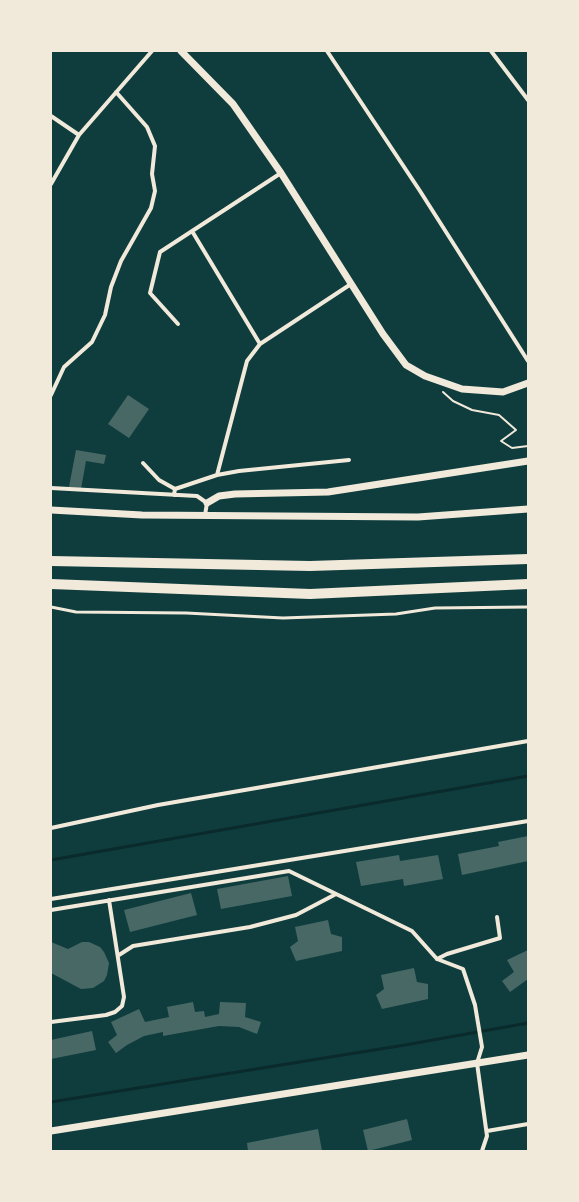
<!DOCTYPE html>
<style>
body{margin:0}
#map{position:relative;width:579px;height:1202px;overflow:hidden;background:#0f3d3e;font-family:"Golos Text",sans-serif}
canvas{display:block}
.frame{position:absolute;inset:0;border:52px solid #f1e9da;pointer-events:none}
</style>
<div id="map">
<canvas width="579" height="1202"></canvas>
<div class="frame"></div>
</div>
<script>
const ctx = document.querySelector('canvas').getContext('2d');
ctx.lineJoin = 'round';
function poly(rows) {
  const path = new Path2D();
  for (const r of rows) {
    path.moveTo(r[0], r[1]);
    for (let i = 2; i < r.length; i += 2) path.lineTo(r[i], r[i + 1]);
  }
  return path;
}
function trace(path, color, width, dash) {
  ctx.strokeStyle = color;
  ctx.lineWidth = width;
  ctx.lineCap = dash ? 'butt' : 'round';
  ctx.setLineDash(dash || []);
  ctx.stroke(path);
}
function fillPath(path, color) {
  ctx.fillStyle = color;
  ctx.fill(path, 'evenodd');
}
const stream = poly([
 [51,860,528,776],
 [51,1102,405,1045,528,1023]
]);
const building = poly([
 [128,395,149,409,129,438,108,424],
 [76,450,106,455,104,464,86,461,81,489,69,487],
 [528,836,528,861,462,875,458,854,499,846,498,842],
 [399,855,400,861,438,855,443,879,404,886,403,879,361,886,356,862],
 [288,876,292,896,221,909,217,889],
 [191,893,197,915,130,932,124,910],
 [328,920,331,934,342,937,342,951,296,961,290,947,298,941,295,927],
 [51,942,68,949,82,942,89,942,100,947,104,952,109,963,107,975,104,981,93,988,81,989,51,973],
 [528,950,528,979,510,992,502,981,514,972,507,960],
 [414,968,417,982,428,984,428,999,382,1009,376,995,384,989,381,975],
 [193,1002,195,1012,204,1011,205,1017,219,1014,220,1002,246,1003,245,1017,261,1022,257,1034,239,1027,219,1026,163,1036,163,1032,144,1036,127,1045,116,1053,108,1042,117,1035,111,1022,139,1009,145,1022,169,1017,167,1007],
 [92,1031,96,1050,51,1059,51,1040],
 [407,1119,412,1140,368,1151,363,1130],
 [318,1129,322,1151,248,1151,247,1143]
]);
const path = poly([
 [443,392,453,401,472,410,499,415,516,430,501,441,512,448,528,446]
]);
const service = poly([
 [51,607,76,612,186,613,283,618,396,614,435,608,528,607]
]);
const minor = poly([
 [327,51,420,191,528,361],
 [491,51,528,100],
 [51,116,79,135,152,51],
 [51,184,79,135],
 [192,231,260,344],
 [178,324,150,293,160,252,281,173],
 [51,395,64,367,92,342,105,315,111,287,121,261,151,208,155,191,152,174,155,146,147,127,116,92],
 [143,463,159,480,175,489],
 [217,475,247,361,260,344,351,284],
 [51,488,197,496,207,503,205,515],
 [174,495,175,489,217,475,239,471,349,460],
 [51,828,158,805,528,741],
 [51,899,528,821],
 [51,910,289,871,412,931,437,959,463,969,475,1005,482,1047,477,1063,487,1136,482,1151],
 [119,955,133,946,250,927,296,915,336,894],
 [437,959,447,954,500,938,497,917],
 [51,1022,106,1015,115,1012,122,1006,124,997,109,900],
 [487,1131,528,1124]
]);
const tertiary = poly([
 [181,51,233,104,281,173,383,334,406,365,425,376,462,389,503,392,528,383],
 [207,503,219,496,235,494,328,492,528,461],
 [51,510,142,515,418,517,528,509],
 [51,1131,528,1055]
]);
const trunk = poly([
 [51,561,310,566,528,559],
 [51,584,310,594,528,584]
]);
trace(stream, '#0a2a2b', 3);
fillPath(building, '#486865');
trace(path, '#f1e9da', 2);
trace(service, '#f1e9da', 3);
trace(minor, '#f1e9da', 4);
trace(tertiary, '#f1e9da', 7);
trace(trunk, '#f1e9da', 10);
</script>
